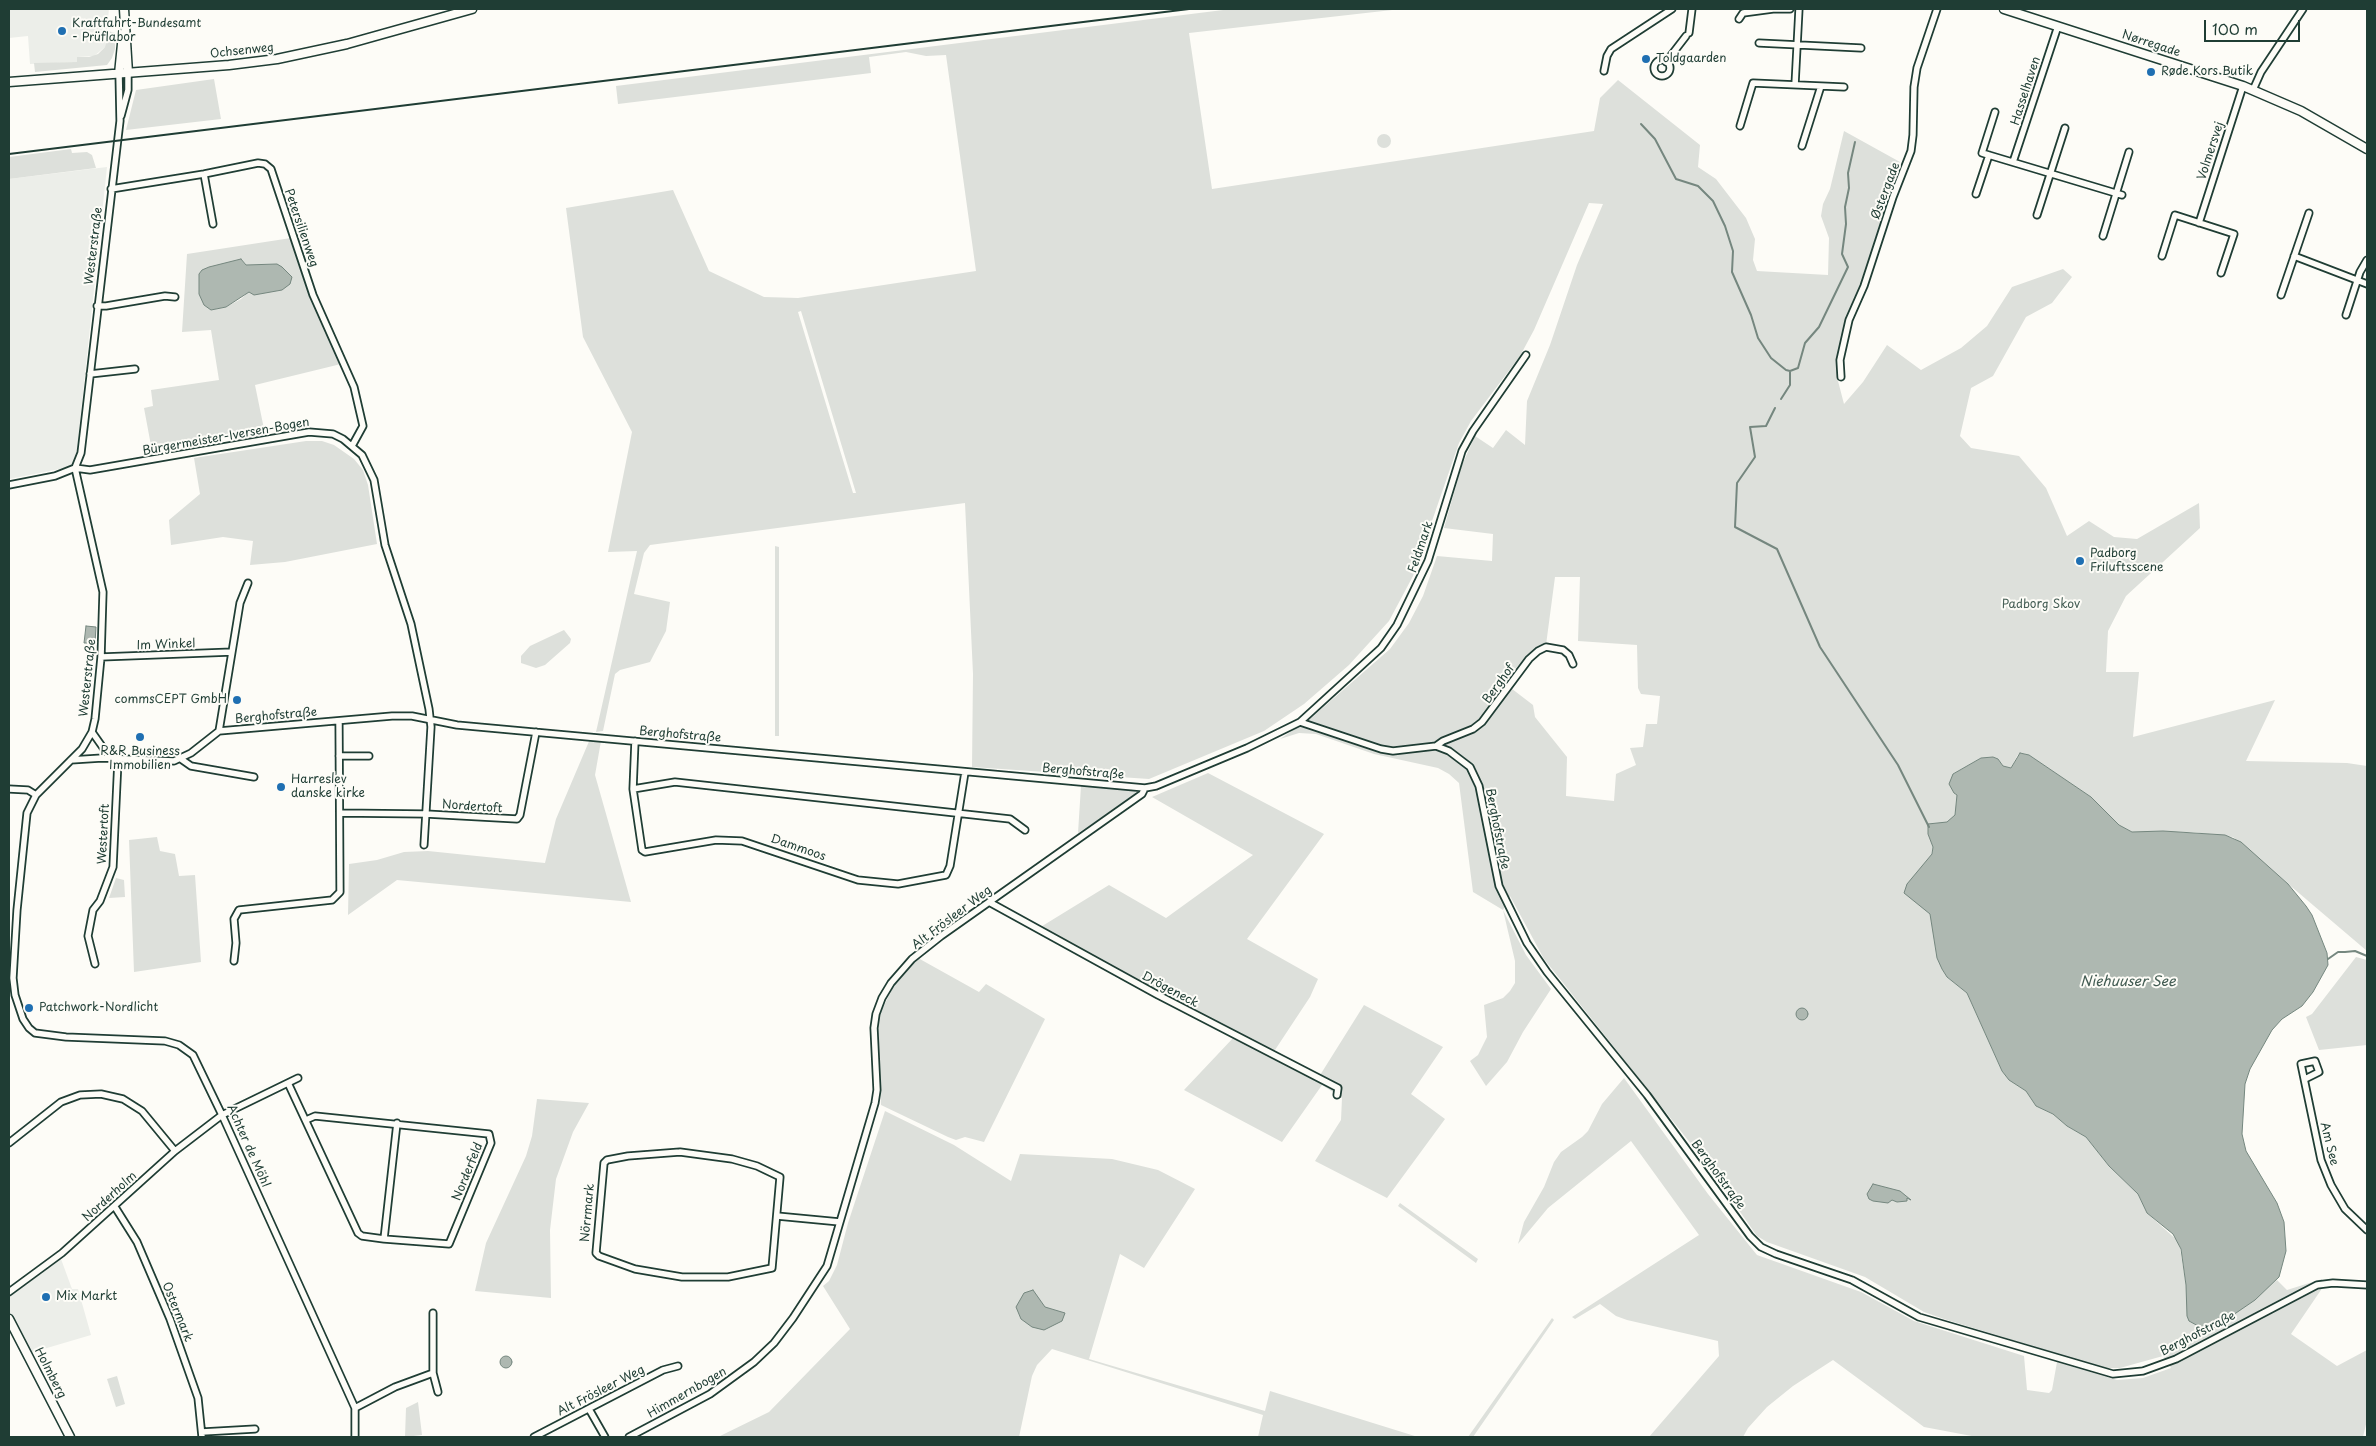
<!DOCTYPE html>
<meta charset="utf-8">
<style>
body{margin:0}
#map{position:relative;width:2376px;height:1446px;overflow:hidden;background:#fdfcf7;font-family:"Playpen Sans",sans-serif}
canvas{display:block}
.frame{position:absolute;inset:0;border:10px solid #1f3d34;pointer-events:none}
.scale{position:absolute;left:2204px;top:20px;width:96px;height:22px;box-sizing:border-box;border:2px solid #1f3d34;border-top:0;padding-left:6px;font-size:15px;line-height:18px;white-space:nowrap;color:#1f3d34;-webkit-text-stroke:4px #fdfcf7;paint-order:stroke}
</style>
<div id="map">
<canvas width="2376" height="1446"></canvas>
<div class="frame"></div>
<div class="scale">100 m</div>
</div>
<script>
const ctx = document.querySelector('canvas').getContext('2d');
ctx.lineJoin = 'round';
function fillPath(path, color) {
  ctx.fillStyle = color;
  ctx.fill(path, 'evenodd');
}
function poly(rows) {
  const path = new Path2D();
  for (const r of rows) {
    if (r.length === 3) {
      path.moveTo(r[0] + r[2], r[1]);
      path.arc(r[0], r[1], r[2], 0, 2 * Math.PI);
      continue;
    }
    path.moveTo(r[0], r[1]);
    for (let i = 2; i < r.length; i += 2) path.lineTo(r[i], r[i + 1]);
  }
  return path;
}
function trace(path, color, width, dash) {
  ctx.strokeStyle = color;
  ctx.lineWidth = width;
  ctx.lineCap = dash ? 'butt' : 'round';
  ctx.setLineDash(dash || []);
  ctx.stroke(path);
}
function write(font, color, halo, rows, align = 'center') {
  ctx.font = font + ' "Playpen Sans",sans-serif';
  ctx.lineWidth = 4;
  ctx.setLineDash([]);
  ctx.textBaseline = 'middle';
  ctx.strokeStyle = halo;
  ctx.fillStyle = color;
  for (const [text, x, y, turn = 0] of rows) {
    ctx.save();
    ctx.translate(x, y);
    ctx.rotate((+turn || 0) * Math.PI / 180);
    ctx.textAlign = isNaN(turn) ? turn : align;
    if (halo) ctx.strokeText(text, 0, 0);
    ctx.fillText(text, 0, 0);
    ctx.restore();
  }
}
const built = poly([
 [9,9,109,9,105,47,94,56,78,57,77,62,30,64,28,36,9,38],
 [107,167,76,459,70,467,9,479,9,179],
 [61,1259,72,1289,78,1289,91,1335,30,1353,9,1312,9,1297]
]);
const green = poly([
 [1231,9,1401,9,1189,33,1212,189,1594,131,1600,98,1618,80,1700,145,1698,167,1716,179,1746,218,1755,239,1753,260,1757,271,1828,275,1829,238,1821,216,1823,204,1830,189,1844,131,1900,162,1863,283,1839,346,1838,381,1844,404,1863,382,1887,345,1921,370,1961,348,1987,326,2012,287,2063,269,2072,277,2052,303,2026,317,1993,376,1971,388,1960,436,1971,448,2019,456,2046,488,2067,536,2089,521,2114,537,2137,539,2199,503,2200,528,2126,596,2108,631,2106,672,2139,672,2133,737,2275,700,2246,761,2347,763,2367,766,2367,951,2233,837,2192,832,2132,832,2119,825,2091,797,2029,755,2021,753,2017,756,2011,768,2003,766,1998,759,1993,757,1981,758,1953,774,1954,793,1957,795,1958,799,1955,815,1952,819,1928,833,1933,847,1932,854,1923,867,1925,909,1930,914,1933,922,1942,969,1947,977,1967,993,2002,1071,2015,1084,2026,1091,2036,1106,2053,1114,2067,1126,2086,1137,2109,1166,2138,1194,2147,1213,2179,1242,2186,1285,2269,1286,2277,1280,2287,1290,2322,1279,2323,1287,2291,1334,2337,1366,2367,1350,2367,1420,2363,1437,1977,1437,1924,1427,1833,1360,1793,1386,1767,1407,1748,1428,1743,1437,1649,1437,1719,1356,1718,1341,1627,1320,1616,1316,1600,1304,1575,1319,1572,1317,1699,1235,1631,1141,1548,1208,1518,1244,1524,1222,1544,1187,1554,1162,1561,1152,1582,1137,1588,1131,1602,1104,1624,1078,1708,1194,1757,1255,1861,1292,1914,1321,2024,1356,2027,1390,2049,1393,2052,1390,2057,1362,2117,1380,2143,1378,2171,1368,2163,1356,2120,1368,2104,1368,1944,1319,1924,1312,1865,1277,1767,1242,1757,1236,1703,1159,1544,959,1510,896,1503,910,1526,955,1551,989,1523,1032,1507,1062,1486,1086,1470,1061,1478,1055,1487,1037,1484,1005,1503,998,1510,991,1515,983,1515,961,1503,910,1473,892,1459,783,1449,774,1438,768,1374,754,1316,734,1299,733,1280,739,1311,718,1390,649,1409,623,1423,596,1437,556,1492,561,1493,534,1444,528,1462,465,1475,436,1493,448,1506,430,1525,445,1527,401,1550,345,1577,265,1603,204,1589,203,1534,330,1520,356,1471,421,1459,443,1413,576,1389,621,1349,665,1304,704,1264,731,1149,779,972,767,973,674,965,503,650,545,644,553,634,594,670,602,666,631,650,662,620,670,615,674,603,731,596,732,637,551,608,552,632,432,583,337,566,208,673,190,709,271,764,297,798,298,976,271,946,55,926,56,906,52,869,57,871,73,618,104,616,86],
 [801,311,856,493,853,493,798,312],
 [1555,577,1580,577,1578,641,1637,645,1638,688,1641,694,1660,696,1657,724,1646,724,1643,747,1630,748,1636,765,1616,774,1614,801,1566,796,1567,757,1535,717,1533,705,1503,682,1527,656,1546,645],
 [108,31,115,33,115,49,112,58,107,65,35,72,34,63,77,62,77,57,89,57,98,54,105,47],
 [214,79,221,119,126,130,136,90],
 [1384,141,7],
 [71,149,72,153,87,152,92,155,96,168,9,179,9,157],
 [291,238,310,296,341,364,255,385,264,429,152,451,144,408,153,406,151,390,219,380,211,330,182,332,187,254],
 [241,259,246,265,277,264,241,299,226,307,211,310,236,261],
 [306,441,322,441,334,445,354,459,363,470,368,485,377,544,285,562,250,565,253,541,223,537,171,545,169,520,200,494,194,458],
 [775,546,779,547,779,736,775,736],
 [564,630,571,639,570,643,545,665,536,668,521,663,521,656,530,646],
 [590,739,601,741,595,775,631,902,397,880,348,915,349,864,377,860,404,852,428,851,545,863,556,819],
 [1208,773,1324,834,1247,939,1318,979,1310,997,1273,1053,1039,928,1109,885,1166,918,1253,855,1152,797],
 [1081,786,1133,789,1136,793,1135,796,1078,833],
 [157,837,160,851,175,854,179,876,195,875,201,962,134,972,129,840],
 [116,878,124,880,125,897,109,898],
 [2356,957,2367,960,2367,1045,2319,1050,2306,1017,2312,1014],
 [918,958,979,992,986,984,1045,1019,984,1142,965,1137,956,1140,948,1137,881,1105,878,1029,880,1014,892,989],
 [1364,1005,1443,1047,1411,1094,1445,1119,1387,1198,1315,1161,1341,1120,1342,1098,1322,1085,1282,1142,1184,1090,1234,1037,1317,1080],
 [537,1099,589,1103,573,1132,556,1179,550,1230,551,1298,475,1291,486,1243,526,1156,532,1136],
 [885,1111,954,1145,1011,1181,1020,1154,1112,1159,1158,1170,1195,1189,1144,1268,1120,1254,1089,1359,1265,1411,1270,1391,1418,1437,1258,1437,1263,1415,1052,1349,1037,1365,1032,1376,1019,1437,718,1437,769,1412,850,1329,823,1286,829,1281,837,1265,848,1223],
 [1400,1203,1478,1259,1476,1263,1398,1206],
 [1552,1318,1554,1320,1473,1437,1468,1437],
 [117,1376,125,1404,116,1407,107,1379],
 [418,1402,422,1435,405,1437,406,1408]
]);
const water = poly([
 [241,259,246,265,277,264,282,267,292,277,290,284,282,290,254,295,249,292,226,307,211,310,204,305,199,294,199,274,202,270,209,267,241,259],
 [86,626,96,627,95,643,84,643,86,626],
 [2020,753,2029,755,2091,797,2119,825,2132,832,2163,831,2225,835,2241,842,2288,884,2306,906,2312,915,2327,953,2328,965,2313,992,2302,1006,2282,1019,2272,1030,2250,1069,2245,1084,2242,1134,2246,1151,2277,1203,2284,1222,2286,1251,2279,1277,2255,1300,2214,1328,2200,1327,2189,1321,2187,1316,2186,1285,2181,1249,2173,1234,2147,1213,2138,1194,2109,1166,2086,1137,2067,1126,2053,1114,2036,1106,2026,1091,2009,1080,2002,1071,1967,993,1947,977,1942,969,1937,958,1930,914,1904,893,1907,884,1932,854,1933,847,1928,834,1928,824,1947,822,1955,815,1957,795,1954,793,1949,784,1953,774,1981,758,1993,757,1998,759,2003,766,2011,768,2020,753],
 [1802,1014,6],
 [1873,1184,1900,1191,1911,1200,1907,1198,1907,1201,1897,1202,1892,1200,1888,1203,1873,1201,1869,1199,1867,1194,1873,1184],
 [1033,1290,1045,1307,1065,1313,1062,1321,1044,1330,1032,1327,1021,1319,1016,1307,1024,1293,1033,1290],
 [506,1362,6]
]);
const stream = poly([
 [1641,124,1655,139,1676,179,1698,186,1713,201,1725,226,1733,251,1732,272,1751,315,1758,338,1771,358,1786,370,1790,371,1790,385,1781,399],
 [1790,371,1798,368,1805,343,1819,327,1848,267,1842,254,1846,224,1845,207,1849,188,1848,173,1855,142],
 [1775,408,1766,426,1750,427,1755,457,1737,483,1735,527,1777,549,1820,647,1898,765,1929,827],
 [2328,959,2338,952,2345,952,2355,951,2367,956]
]);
const street = poly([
 [1772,9,1790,9],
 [1739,19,1743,13,1773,9],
 [1689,33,1692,9],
 [1759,43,1861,48],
 [1662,68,8],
 [1666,62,1686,36],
 [1604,71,1607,56,1611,49,1672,9],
 [119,74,120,121,81,453,75,468,103,592,101,657,95,719,92,732,82,749,36,795,27,813,17,910,13,978,15,995,23,1019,29,1028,35,1033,66,1037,165,1041,179,1045,193,1055,222,1115,355,1408,355,1437],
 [1795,85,1799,9],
 [2253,90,2261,72,2303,9],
 [1995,112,1982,153,2122,195],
 [121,116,128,90,128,73],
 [1740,126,1753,83,1844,87],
 [1802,146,1821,86],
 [2013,162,2058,26],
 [204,174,213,224],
 [111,189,204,174,258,163,265,164,271,169,313,295,354,387,363,426,352,446],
 [1976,194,1989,155],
 [2037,215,2065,128],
 [2199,223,2243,86],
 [2103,236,2129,152],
 [2162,256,2175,215,2234,234,2221,273],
 [2294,256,2367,284],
 [2281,295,2309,213],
 [97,306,106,306,165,296,175,297],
 [2346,315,2360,272,2367,260],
 [90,374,135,369],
 [1841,377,1840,360,1849,320,1864,286,1893,197,1911,151,1913,135,1914,87,1917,68,1937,9],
 [75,468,90,470,309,432,333,434,343,439,362,455,374,480,385,545,411,624,429,709,431,727,424,845],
 [9,485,55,476,75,468],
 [232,652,240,603,248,583],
 [101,657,232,652,219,731],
 [1300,722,1381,749,1393,751,1436,746,1449,751,1470,767,1479,786,1499,886,1527,943,1547,972,1647,1095,1750,1236,1761,1247,1776,1254,1852,1280,1919,1317,2113,1374,2143,1371,2176,1359,2317,1285,2333,1283,2367,1285],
 [92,732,111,759],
 [635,741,633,789,642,850,645,852,716,840,742,841,858,880,898,884,946,875,950,866,965,772],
 [1436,746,1443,741,1473,729,1482,722,1529,659,1538,651,1546,647,1563,650,1569,655,1573,664],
 [339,756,369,756],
 [181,759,191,766,254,777],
 [71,760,102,758,174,761,191,753,219,731,392,716,412,716,457,725,1145,788,1156,786,1247,748,1300,722,1381,648,1397,625,1428,561,1462,451,1473,431,1526,355],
 [9,789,28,790,36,795],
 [633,789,675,782,1010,819,1025,830],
 [340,813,426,814,517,819,520,815,536,732],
 [989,902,1158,995,1338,1088,1337,1095],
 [234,961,236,943,234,919,239,910,332,900,340,892,339,721],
 [95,964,88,936,93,910,100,901,113,867,118,760],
 [2305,1079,2319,1072,2315,1061,2301,1064,2321,1160,2331,1185,2345,1209,2367,1230],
 [288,1083,358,1233,362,1236,384,1239,449,1244,491,1143,489,1134,315,1116,306,1120],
 [9,1143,61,1102,80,1095,101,1094,123,1099,142,1111,175,1151],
 [680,1152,732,1159,757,1166,780,1177,772,1268,728,1277,682,1277,635,1269,599,1256,596,1253,604,1163,607,1160,628,1156,680,1152],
 [115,1207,137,1242,170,1319,198,1398,202,1437],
 [777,1216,840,1222],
 [384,1239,397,1123],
 [9,1292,62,1253,175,1151,222,1115,298,1078],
 [433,1313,433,1373,438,1392],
 [355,1408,395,1387,433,1373],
 [589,1409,605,1437],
 [202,1432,255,1429],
 [534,1437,663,1370,678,1366],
 [629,1437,710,1394,754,1362,774,1343,793,1318,827,1266,875,1103,877,1090,874,1028,876,1014,882,998,891,983,912,959,941,936,1142,794,1145,788]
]);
const secondary = poly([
 [124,9,128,73],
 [2004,9,2243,86,2301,111,2367,149],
 [119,74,123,34],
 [9,82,229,65,277,59,347,44,472,9],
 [9,1319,70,1437]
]);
const rail = poly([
 [9,154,1189,9]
]);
const markers = [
 [62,31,5,"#1f6fb2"],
 [1646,59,5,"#1f6fb2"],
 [2151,72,5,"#1f6fb2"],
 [2080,561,5,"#1f6fb2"],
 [237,700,5,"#1f6fb2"],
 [140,737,5,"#1f6fb2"],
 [281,787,5,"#1f6fb2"],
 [29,1008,5,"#1f6fb2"],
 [46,1297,5,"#1f6fb2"]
];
const poiNames = [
 ["Kraftfahrt-Bundesamt",72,24],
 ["- Prüflabor",72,38],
 ["Toldgaarden",1656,59],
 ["Røde Kors Butik",2161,72],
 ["Padborg",2090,554],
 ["Friluftsscene",2090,568],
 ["commsCEPT GmbH",227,700,"right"],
 ["R&R Business",140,752,"center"],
 ["Immobilien",140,766,"center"],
 ["Harreslev",291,780],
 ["danske kirke",291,794],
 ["Patchwork-Nordlicht",39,1008],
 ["Mix Markt",56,1297]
];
const streetNames = [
 ["Nørregade",2151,44,18],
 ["Ochsenweg",242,51,-6],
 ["Hasselhaven",2026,91,-72],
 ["Volmersvej",2211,151,-72],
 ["Østergade",1886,191,-69],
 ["Petersilienweg",301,228,71],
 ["Westerstraße",94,246,-83],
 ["Bürgermeister-Iversen-Bogen",226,437,-10],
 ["Feldmark",1421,547,-71],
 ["Im Winkel",166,645,-2],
 ["Westerstraße",88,678,-84],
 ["Berghof",1499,684,-54],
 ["Berghofstraße",276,716,-5],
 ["Berghofstraße",680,735,5],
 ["Berghofstraße",1083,772,5],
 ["Nordertoft",472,807,4],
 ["Berghofstraße",1497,829,79],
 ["Westertoft",104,834,-87],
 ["Dammoos",798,848,19],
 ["Alt Frösleer Weg",952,918,-37],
 ["Drögeneck",1170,990,28],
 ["Am See",2329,1144,76],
 ["Achter de Möhl",248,1146,66],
 ["Norderfeld",468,1172,-68],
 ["Berghofstraße",1718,1175,54],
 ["Norderholm",110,1197,-42],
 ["Nörrmark",588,1213,-85],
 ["Ostermark",177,1312,68],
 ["Berghofstraße",2198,1334,-27],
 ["Holmberg",50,1373,63],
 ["Alt Frösleer Weg",601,1391,-27],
 ["Himmernbogen",687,1393,-30]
];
const parkNames = [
 ["Padborg Skov",2041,605]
];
const waterNames = [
 ["Niehuuser See",2128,982]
];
fillPath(built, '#eceee9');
fillPath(green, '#dde0db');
fillPath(water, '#aeb8b1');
trace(water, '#75877f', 1);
trace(stream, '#75877f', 2);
trace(street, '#1f3d34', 9);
trace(secondary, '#1f3d34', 11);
trace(street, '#fdfcf7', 5.5);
trace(secondary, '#fdfcf7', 8);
trace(rail, '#1f3d34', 2);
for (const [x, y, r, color] of markers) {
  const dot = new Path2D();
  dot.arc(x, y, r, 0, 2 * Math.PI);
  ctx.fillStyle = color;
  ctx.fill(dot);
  trace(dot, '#fdfcf7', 2);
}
write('12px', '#1f3d34', '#fdfcf7', poiNames, 'left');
write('12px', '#1f3d34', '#fdfcf7', streetNames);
write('12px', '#455e55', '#fdfcf7', parkNames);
write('italic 14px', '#435c53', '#fdfcf7', waterNames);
</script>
